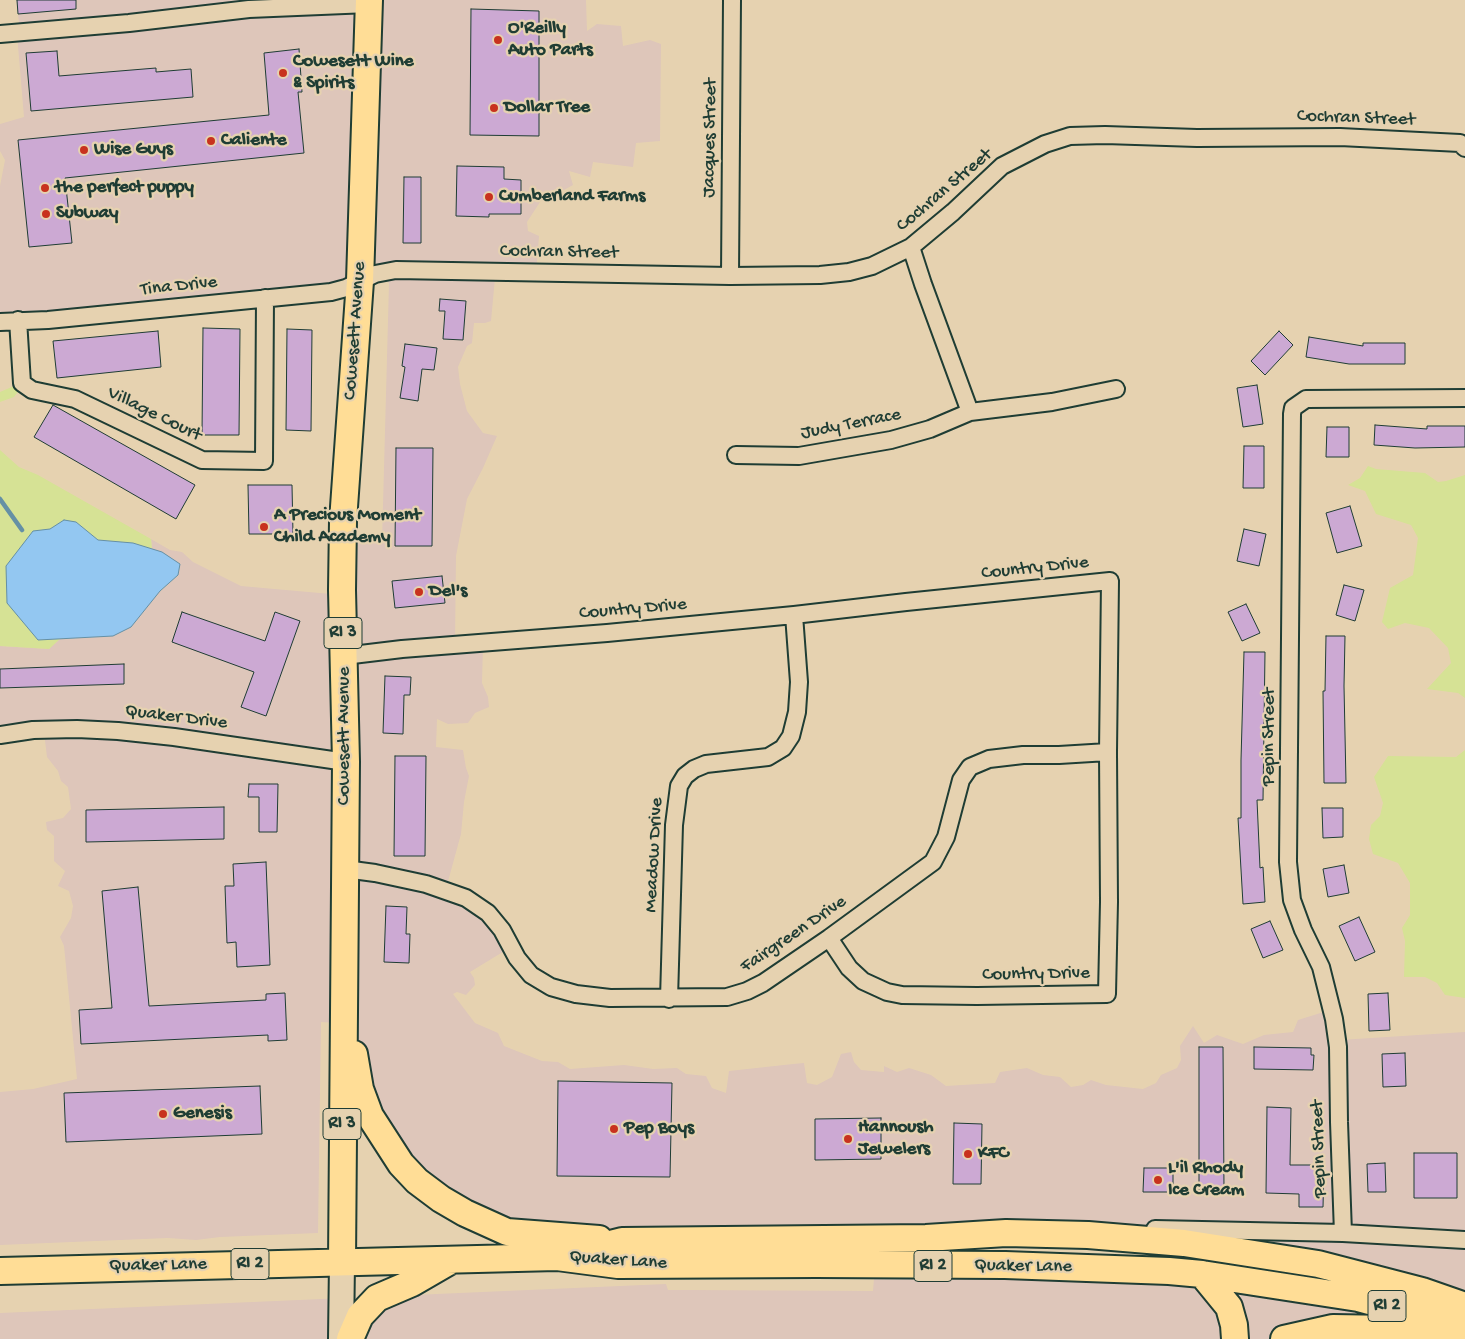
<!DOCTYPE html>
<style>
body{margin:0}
canvas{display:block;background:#e6d2b0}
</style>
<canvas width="1465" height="1339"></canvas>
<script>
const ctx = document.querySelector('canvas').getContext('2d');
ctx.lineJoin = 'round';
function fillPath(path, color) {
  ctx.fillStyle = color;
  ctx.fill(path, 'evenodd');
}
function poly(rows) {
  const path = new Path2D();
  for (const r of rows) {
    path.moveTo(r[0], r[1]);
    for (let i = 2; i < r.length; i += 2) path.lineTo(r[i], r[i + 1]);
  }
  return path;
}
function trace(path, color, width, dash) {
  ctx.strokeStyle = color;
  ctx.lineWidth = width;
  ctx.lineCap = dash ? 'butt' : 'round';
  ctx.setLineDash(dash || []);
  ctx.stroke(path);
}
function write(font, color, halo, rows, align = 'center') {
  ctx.font = font + ' "Gochi Hand",sans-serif';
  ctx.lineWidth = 4.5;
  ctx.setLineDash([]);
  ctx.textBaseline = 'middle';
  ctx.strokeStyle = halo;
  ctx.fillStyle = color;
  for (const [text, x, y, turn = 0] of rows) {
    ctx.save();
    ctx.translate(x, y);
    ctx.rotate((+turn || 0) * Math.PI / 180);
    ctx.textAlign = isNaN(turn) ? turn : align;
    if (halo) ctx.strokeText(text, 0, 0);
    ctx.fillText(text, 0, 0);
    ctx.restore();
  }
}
const built = poly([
 [16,0,586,0,587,31,597,24,621,26,623,46,650,40,661,44,660,141,636,143,633,167,593,162,590,177,569,171,573,185,553,196,542,199,527,222,528,231,539,236,536,274,495,278,491,321,485,323,474,323,472,343,467,346,458,367,460,384,467,411,483,433,497,436,483,468,467,499,456,556,455,643,483,644,482,683,488,697,489,707,475,713,468,723,448,724,437,719,436,747,463,750,466,768,469,776,464,802,461,834,447,885,469,899,511,947,470,972,474,978,475,985,466,995,457,992,453,994,475,1023,498,1033,504,1046,542,1061,558,1062,570,1069,624,1065,653,1069,677,1068,686,1074,706,1076,712,1088,726,1093,729,1071,793,1064,804,1063,807,1083,817,1085,832,1077,841,1054,851,1052,854,1062,861,1070,884,1072,884,1066,897,1072,909,1068,931,1075,946,1086,995,1083,1000,1072,1027,1068,1043,1075,1060,1077,1071,1087,1083,1085,1091,1080,1106,1085,1143,1089,1156,1083,1161,1075,1177,1068,1181,1060,1180,1046,1193,1026,1204,1043,1217,1035,1243,1044,1264,1035,1293,1032,1298,1020,1330,1010,1340,1040,1465,1032,1465,1339,0,1339,0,1313,666,1284,668,1290,689,1290,873,1291,875,1266,1308,1278,1310,1276,1306,1272,1275,1256,876,1238,876,1225,518,1229,511,1231,397,1157,349,1024,321,1022,318,1233,220,1237,196,1240,168,1238,0,1245,0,1092,33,1089,77,1079,64,946,60,937,71,918,73,906,69,891,58,886,65,871,54,861,54,836,47,830,46,822,63,818,71,809,68,787,61,781,58,771,47,757,44,732,0,735,0,646,49,649,60,639,112,636,178,575,152,549,151,539,170,550,182,552,193,562,241,586,342,595,347,542,382,542,389,283,386,280,355,281,351,291,0,320,0,186,5,160,0,151,0,124,24,117,17,34,20,29]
]);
const green = poly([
 [21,383,23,385,14,397,0,402,0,392],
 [0,450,19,467,38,475,151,539,152,549,133,543,98,540,76,522,38,640,60,639,49,649,0,646],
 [1368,466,1376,469,1425,473,1438,482,1446,481,1465,475,1465,698,1458,693,1427,689,1451,663,1448,648,1429,628,1405,623,1388,629,1382,622,1390,588,1413,575,1418,538,1411,525,1376,514,1365,491,1348,485,1360,478],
 [1465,750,1465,998,1445,995,1437,983,1425,977,1404,977,1405,941,1402,928,1410,915,1410,883,1398,863,1373,854,1369,839,1371,825,1380,816,1383,803,1374,777,1388,756,1456,757]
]);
const water = poly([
 [64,520,76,522,98,540,133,543,162,552,180,564,178,575,160,591,131,627,113,636,38,640,7,603,6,566,33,531,50,529,64,520]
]);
const stream = poly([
 [0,499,22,530]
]);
const building = poly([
 [17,0,76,0,76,9,18,14,17,0],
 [471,9,539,11,539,136,470,135,471,9],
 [299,49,302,92,298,92,304,153,65,178,72,243,29,247,18,140,269,115,264,53,299,49],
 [57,51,59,76,156,68,156,72,191,69,193,97,31,111,26,53,57,51],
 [457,166,504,167,504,179,521,180,521,214,489,214,489,217,456,216,457,166],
 [404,177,421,177,421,243,403,243,404,177],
 [440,299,466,301,463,340,443,339,445,311,439,311,440,299],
 [203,328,240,329,239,435,202,435,203,328],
 [287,329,312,330,311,431,286,430,287,329],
 [158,331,161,367,57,378,53,341,158,331],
 [1279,331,1293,345,1265,375,1251,361,1279,331],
 [1309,337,1363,346,1363,343,1405,343,1405,364,1349,364,1306,357,1309,337],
 [405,344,437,348,434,370,422,369,418,401,400,398,405,367,402,366,405,344],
 [1257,385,1263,424,1243,427,1237,388,1257,385],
 [53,405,195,485,176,519,34,437,53,405],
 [1375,425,1427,429,1427,426,1465,426,1465,447,1415,448,1374,445,1375,425],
 [1327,427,1349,427,1349,457,1326,457,1327,427],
 [1244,446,1264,446,1264,488,1243,488,1244,446],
 [396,448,433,448,432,546,395,546,396,448],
 [248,485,292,485,293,534,249,534,248,485],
 [1350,506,1362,546,1337,553,1326,513,1350,506],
 [1244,529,1266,534,1259,566,1237,561,1244,529],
 [442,576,445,603,395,608,392,581,442,576],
 [1344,585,1364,590,1355,621,1336,615,1344,585],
 [1246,604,1260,633,1242,641,1228,612,1246,604],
 [182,612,265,641,275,612,300,621,266,716,241,707,254,672,172,642,182,612],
 [1326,636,1345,636,1344,686,1346,783,1324,783,1323,691,1325,691,1326,636],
 [1244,652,1265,652,1263,800,1257,800,1260,868,1263,867,1265,902,1243,904,1238,818,1241,818,1241,760,1244,652],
 [124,664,124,684,0,688,0,669,124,664],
 [385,676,411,677,410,695,404,695,403,734,383,733,385,676],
 [395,756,426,756,425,856,394,856,395,756],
 [249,784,278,784,277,832,259,832,259,797,248,797,249,784],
 [224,807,224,839,86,842,86,810,224,807],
 [1322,808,1343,808,1343,837,1323,838,1322,808],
 [266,862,270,965,237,967,236,942,227,943,225,886,234,886,233,864,266,862],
 [1344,865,1349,893,1328,897,1323,869,1344,865],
 [138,887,149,1006,266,1000,266,994,285,993,287,1040,268,1041,268,1035,81,1044,79,1010,112,1008,102,891,138,887],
 [386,906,407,907,406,934,410,934,409,963,384,962,386,906],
 [1359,917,1375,952,1355,961,1339,926,1359,917],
 [1270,921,1283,950,1263,958,1251,929,1270,921],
 [1388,993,1390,1030,1369,1031,1368,994,1388,993],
 [1199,1047,1223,1047,1224,1190,1199,1190,1199,1047],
 [1254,1047,1311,1048,1311,1055,1314,1055,1313,1070,1254,1069,1254,1047],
 [1405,1053,1406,1086,1383,1087,1382,1054,1405,1053],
 [558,1081,672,1083,670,1177,557,1176,558,1081],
 [260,1086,262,1134,66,1142,64,1093,260,1086],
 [1267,1107,1291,1108,1290,1165,1324,1165,1323,1207,1299,1207,1299,1194,1266,1193,1267,1107],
 [881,1118,881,1159,815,1160,815,1119,881,1118],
 [954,1123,982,1124,981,1184,953,1184,954,1123],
 [1414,1153,1457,1153,1457,1198,1414,1198,1414,1153],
 [1385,1163,1386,1192,1368,1192,1367,1164,1385,1163],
 [1144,1168,1173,1168,1173,1192,1143,1192,1144,1168]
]);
const minor = poly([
 [0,34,129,23,249,9,369,4],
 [911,247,923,284,970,412],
 [730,276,732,0],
 [18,320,22,383,32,390,75,399,202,460,264,461,265,298],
 [0,322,48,320,331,292,346,288,375,274,396,270,730,276,820,275,849,272,872,266,911,247,953,212,1002,166,1045,144,1070,136,1105,135,1197,138,1340,137,1460,143,1465,148],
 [736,455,799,456,891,440,930,429,970,412,1052,402,1116,389],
 [344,656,402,649,607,633,794,615,906,602,1110,581,1108,752,1109,902,1107,994,977,996,902,995,887,992,863,981,849,968,829,938],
 [0,735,33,730,77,729,118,731,174,737,346,762],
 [345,869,375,873,426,884,466,898,488,913,502,930,517,958,531,975,551,987,576,994,610,998,727,997,747,991,763,983,829,938,933,862,946,837,961,780,970,767,989,759,1023,755,1059,755,1108,752],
 [669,999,674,825,679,786,685,776,694,769,706,764,768,757,783,748,791,736,797,712,799,682,794,615],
 [1155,1229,1343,1233,1465,1240],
 [1343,1233,1339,1122,1338,1047,1334,1019,1321,967,1303,930,1292,900,1288,862,1292,414,1293,408,1306,399,1465,398]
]);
const secondary = poly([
 [341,1339,342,1262]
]);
const primary = poly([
 [354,1054,360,1089,370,1116,401,1164,417,1181,441,1199,465,1213,507,1232,599,1239],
 [570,1254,622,1241,926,1238,1006,1233,1088,1235,1184,1243,1318,1264,1422,1291,1465,1306],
 [342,1262,346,762,342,590,343,521,360,281,369,0],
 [0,1271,557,1257,618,1265,816,1264,1005,1265,1169,1271,1202,1274,1358,1298,1436,1319,1465,1328],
 [1202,1274,1229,1307,1234,1325,1235,1339],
 [350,1339,360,1316,377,1298,412,1283,450,1261],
 [1284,1339,1333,1328,1391,1329,1447,1335]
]);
const markers = [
 [498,40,5,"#c8321e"],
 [283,73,5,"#c8321e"],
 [494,108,5,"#c8321e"],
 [211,141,5,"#c8321e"],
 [84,150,5,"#c8321e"],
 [45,188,5,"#c8321e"],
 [489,197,5,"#c8321e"],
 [46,214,5,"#c8321e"],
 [264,527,5,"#c8321e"],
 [419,592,5,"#c8321e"],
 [163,1114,5,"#c8321e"],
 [614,1129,5,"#c8321e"],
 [848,1139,5,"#c8321e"],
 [968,1154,5,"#c8321e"],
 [1158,1180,5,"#c8321e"]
];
const shields = [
 [343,633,38],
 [342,1124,38],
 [250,1264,38],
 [933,1266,38],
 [1387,1306,38]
];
const shieldNames = [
 ["RI 3",343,633],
 ["RI 3",342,1124],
 ["RI 2",250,1264],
 ["RI 2",933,1266],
 ["RI 2",1387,1306]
];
const poiNames = [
 ["O'Reilly",508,29],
 ["Auto Parts",508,51],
 ["Cowesett Wine",293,62],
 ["& Spirits",293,84],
 ["Dollar Tree",504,108],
 ["Caliente",221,141],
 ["Wise Guys",94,150],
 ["the perfect puppy",55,188],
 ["Cumberland Farms",499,197],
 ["Subway",56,214],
 ["A Precious Moment",274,516],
 ["Child Academy",274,538],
 ["Del's",429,592],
 ["Genesis",173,1114],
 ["Hannoush",858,1128],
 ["Jewelers",858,1150],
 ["Pep Boys",624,1129],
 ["KFC",978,1154],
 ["L'il Rhody",1168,1169],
 ["Ice Cream",1168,1191]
];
const streetNames = [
 ["Cochran Street",1356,119,2],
 ["Jacques Street",711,138,-89],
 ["Cochran Street",945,191,-40],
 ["Cochran Street",559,253,1],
 ["Tina Drive",179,287,-6],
 ["Cowesett Avenue",356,331,-86],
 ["Village Court",154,415,26],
 ["Judy Terrace",851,425,-11],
 ["Country Drive",1035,569,-6],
 ["Country Drive",633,610,-5],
 ["Quaker Drive",176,718,7],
 ["Cowesett Avenue",345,736,-90],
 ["Pepin Street",1270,737,-90],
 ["Meadow Drive",655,855,-87],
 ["Fairgreen Drive",794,935,-34],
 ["Country Drive",1036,975,-1],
 ["Pepin Street",1320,1149,-92],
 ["Quaker Lane",618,1261,4],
 ["Quaker Lane",158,1266,-1],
 ["Quaker Lane",1023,1267,1]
];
fillPath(built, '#dec6ba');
fillPath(green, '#d6e295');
fillPath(water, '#93c7f1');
trace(water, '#6590a5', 1);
trace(stream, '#6590a5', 4.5);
fillPath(building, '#cca9d3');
trace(building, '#1f3d34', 1);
trace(minor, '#1f3d34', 20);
trace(secondary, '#1f3d34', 28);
trace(primary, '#1f3d34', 30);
trace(minor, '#e6d2b0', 16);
trace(secondary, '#e6d2b0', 24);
trace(primary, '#ffdd96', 26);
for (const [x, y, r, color] of markers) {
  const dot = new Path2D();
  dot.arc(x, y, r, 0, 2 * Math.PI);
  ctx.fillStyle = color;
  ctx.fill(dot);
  trace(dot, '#e6d2b0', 2);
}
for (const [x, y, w] of shields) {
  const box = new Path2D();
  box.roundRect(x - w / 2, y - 15.5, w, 31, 4);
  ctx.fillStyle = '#e6d2b0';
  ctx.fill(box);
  trace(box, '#1f3d34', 1);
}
write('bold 18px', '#1f3d34', null, shieldNames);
write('bold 19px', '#1f3d34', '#e6d2b0', poiNames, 'left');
write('19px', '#1f3d34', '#e6d2b0', streetNames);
</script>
